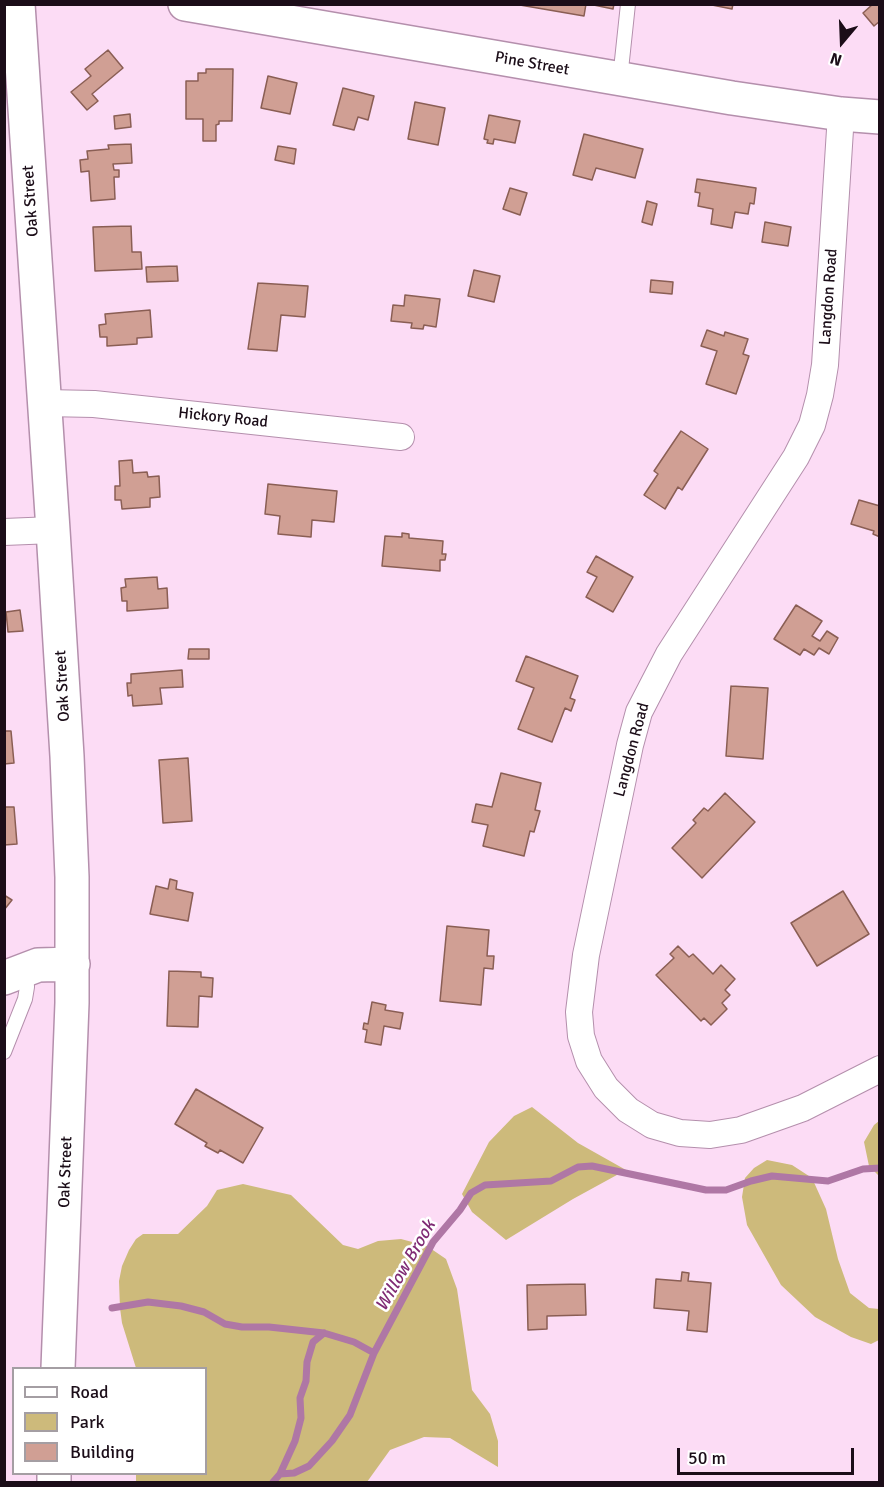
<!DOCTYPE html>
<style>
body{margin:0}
#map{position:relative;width:884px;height:1487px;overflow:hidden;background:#fcdcf5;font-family:Signika,sans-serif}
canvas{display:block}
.frame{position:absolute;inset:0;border:6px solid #1b0d18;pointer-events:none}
.legend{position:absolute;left:12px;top:1367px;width:195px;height:108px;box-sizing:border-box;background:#fff;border:2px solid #a49ea3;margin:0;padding:8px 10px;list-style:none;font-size:18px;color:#1b0d18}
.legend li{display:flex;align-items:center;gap:12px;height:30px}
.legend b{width:30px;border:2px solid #a49ea3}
.north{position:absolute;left:812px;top:12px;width:60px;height:60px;-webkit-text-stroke:4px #fff;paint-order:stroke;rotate:199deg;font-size:16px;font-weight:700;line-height:24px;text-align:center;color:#1b0d18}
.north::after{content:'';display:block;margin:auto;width:21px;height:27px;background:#1b0d18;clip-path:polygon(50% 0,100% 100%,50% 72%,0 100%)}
.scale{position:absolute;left:677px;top:1448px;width:177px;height:27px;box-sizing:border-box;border:3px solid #1b0d18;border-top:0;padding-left:8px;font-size:18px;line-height:21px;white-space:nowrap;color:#1b0d18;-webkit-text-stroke:4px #fff;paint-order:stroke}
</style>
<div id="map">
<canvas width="884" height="1487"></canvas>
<div class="frame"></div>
<ul class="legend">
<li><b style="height:8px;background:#fff"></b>Road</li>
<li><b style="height:16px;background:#cdba7b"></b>Park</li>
<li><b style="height:16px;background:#d09f94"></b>Building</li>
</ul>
<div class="north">N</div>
<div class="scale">50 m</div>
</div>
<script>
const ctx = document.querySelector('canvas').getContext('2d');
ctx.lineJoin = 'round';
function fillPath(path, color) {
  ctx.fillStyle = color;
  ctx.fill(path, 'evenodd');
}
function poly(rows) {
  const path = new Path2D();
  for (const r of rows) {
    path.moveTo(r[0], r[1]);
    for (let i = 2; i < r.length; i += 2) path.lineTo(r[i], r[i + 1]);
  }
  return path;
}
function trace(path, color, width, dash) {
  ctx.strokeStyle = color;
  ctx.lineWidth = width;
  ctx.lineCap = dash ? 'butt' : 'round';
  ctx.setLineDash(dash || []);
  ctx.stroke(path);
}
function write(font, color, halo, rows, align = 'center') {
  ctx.font = font + ' Signika,sans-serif';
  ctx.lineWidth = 5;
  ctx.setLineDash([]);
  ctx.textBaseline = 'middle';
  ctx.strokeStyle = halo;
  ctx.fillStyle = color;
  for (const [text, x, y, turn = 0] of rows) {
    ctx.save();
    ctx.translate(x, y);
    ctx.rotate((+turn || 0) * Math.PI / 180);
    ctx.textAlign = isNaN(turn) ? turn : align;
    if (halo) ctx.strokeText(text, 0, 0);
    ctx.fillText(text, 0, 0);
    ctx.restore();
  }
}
const green = poly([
 [532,1107,578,1143,626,1170,573,1199,506,1240,472,1212,462,1194,489,1142,514,1116],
 [879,1121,879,1176,869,1166,864,1142,874,1125],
 [767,1160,792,1165,812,1178,826,1209,838,1259,850,1293,869,1308,879,1309,879,1340,871,1344,851,1337,815,1317,781,1285,747,1225,742,1197,745,1178,754,1168],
 [243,1184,291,1195,343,1245,358,1249,378,1241,401,1239,427,1246,446,1259,457,1289,472,1390,490,1414,498,1441,498,1467,450,1438,424,1437,390,1450,367,1482,136,1482,136,1474,206,1474,206,1368,136,1368,122,1323,120,1308,119,1281,122,1266,129,1250,136,1239,143,1234,178,1234,207,1206,217,1190]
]);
const stream = poly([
 [112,1308,148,1302,181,1306,204,1312,225,1324,242,1327,269,1327,324,1333,354,1342,374,1353],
 [280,1474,295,1441,301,1418,300,1398,306,1381,307,1362,313,1342,324,1333],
 [273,1482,280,1474,294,1473,309,1466,332,1441,350,1415,374,1353,433,1242,460,1210,471,1193,485,1185,551,1181,578,1167,592,1166,706,1190,726,1190,751,1181,772,1176,828,1181,863,1169,880,1168]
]);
const building = poly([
 [514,4,586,4,584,16,514,4],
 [589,4,614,4,613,9,589,4],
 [707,4,733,4,732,9,707,4],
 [873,4,880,4,880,21,874,26,863,13,873,4],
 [108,50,123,68,92,94,98,101,87,110,71,92,91,76,85,69,108,50],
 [206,69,233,69,232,121,219,121,219,124,216,125,216,141,203,141,203,119,186,119,186,81,198,81,198,73,206,73,206,69],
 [268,76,297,83,290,114,261,108,268,76],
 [343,88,374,96,368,120,358,117,354,130,333,125,343,88],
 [415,102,445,108,438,145,408,139,415,102],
 [130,114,131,127,115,129,114,116,130,114],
 [489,115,520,121,515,143,494,139,493,144,487,143,488,140,484,139,489,115],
 [584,134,643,149,635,178,596,168,592,180,573,175,584,134],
 [131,144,132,163,113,164,114,170,119,170,119,177,114,177,115,199,91,201,89,171,81,172,80,160,88,159,87,151,109,149,108,145,131,144],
 [278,146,296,149,294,164,275,160,278,146],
 [697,179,756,188,754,204,750,203,748,214,735,212,732,228,711,224,713,209,698,206,700,193,695,192,697,179],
 [510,188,527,193,520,215,503,209,510,188],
 [647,201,657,204,652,225,642,222,647,201],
 [765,222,791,227,788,246,762,242,765,222],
 [131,226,132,252,141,252,142,269,95,271,93,227,131,226],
 [177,266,178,281,147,282,146,267,177,266],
 [474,270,500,276,494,302,468,296,474,270],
 [651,280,673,282,672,294,650,292,651,280],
 [258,283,308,286,305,317,281,315,277,351,248,349,258,283],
 [405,295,440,299,436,327,424,325,423,329,411,328,412,323,391,321,393,305,404,306,405,295],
 [150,310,152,337,137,338,137,344,107,346,107,337,100,337,99,325,106,324,105,314,150,310],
 [707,330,724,336,725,332,748,339,743,354,749,356,736,394,706,384,717,351,701,346,707,330],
 [681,431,708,449,682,490,678,487,665,509,644,495,658,474,654,471,681,431],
 [132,460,133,473,147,472,148,477,159,476,160,497,150,498,150,507,122,509,121,500,115,500,115,486,120,486,119,461,132,460],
 [268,484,337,491,334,522,312,520,311,537,278,534,280,516,265,514,268,484],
 [859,500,880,506,880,537,873,534,874,531,851,524,859,500],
 [402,533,409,534,409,538,443,541,442,554,446,554,445,560,440,560,440,571,382,566,385,536,402,537,402,533],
 [596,556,633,577,613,612,586,597,597,577,587,572,596,556],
 [157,577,158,589,167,588,168,608,127,611,127,601,122,601,121,588,126,587,125,579,157,577],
 [796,605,822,621,812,636,820,641,827,631,838,638,829,654,819,648,814,655,804,649,800,655,774,639,796,605],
 [20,610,23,631,8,632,6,612,20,610],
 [189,649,209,649,209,659,188,659,189,649],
 [526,656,578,676,570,698,575,700,571,711,565,708,552,742,518,729,534,688,516,681,526,656],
 [182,670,183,687,160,688,162,704,133,706,132,695,128,696,127,683,131,683,131,674,182,670],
 [731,686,768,688,763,759,726,756,731,686],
 [4,731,11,731,14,763,4,764,4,731],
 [188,758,192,821,163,823,159,760,188,758],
 [501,773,541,783,535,810,540,811,534,832,530,831,524,856,483,846,488,825,472,822,476,804,492,807,501,773],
 [725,793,755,822,702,878,672,848,696,823,693,820,704,808,708,811,725,793],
 [4,807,14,807,17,844,4,845,4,807],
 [170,879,177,881,176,889,193,893,188,921,150,914,156,886,168,889,170,879],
 [843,891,869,934,817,966,791,923,843,891],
 [4,895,12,900,4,910,4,895],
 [447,926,489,930,487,956,494,956,493,969,484,968,481,1005,440,1001,447,926],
 [678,946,689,957,693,954,713,974,721,965,735,979,725,990,730,995,722,1003,727,1009,711,1025,704,1018,701,1021,656,975,674,958,670,954,678,946],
 [169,971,201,972,201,977,213,978,212,997,199,996,198,1027,167,1026,169,971],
 [372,1002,386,1005,385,1010,403,1013,400,1029,384,1026,381,1045,365,1042,367,1030,363,1029,364,1023,368,1024,372,1002],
 [196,1089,263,1128,243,1163,220,1150,218,1153,205,1146,207,1143,175,1124,196,1089],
 [682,1272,689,1273,688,1281,711,1283,707,1332,687,1330,689,1311,654,1308,656,1279,681,1281,682,1272],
 [585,1284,586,1315,547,1316,547,1329,528,1330,527,1285,585,1284]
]);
const lane = poly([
 [620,79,628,4],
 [4,1052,25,999,27,987,26,971]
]);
const street = poly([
 [841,114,825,365,820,395,812,425,796,457,669,654,639,712,630,745,586,955,579,1012,581,1036,589,1061,606,1088,628,1110,652,1125,680,1133,710,1135,741,1130,803,1108,880,1069],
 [45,403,94,404,401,437],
 [4,532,53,530]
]);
const secondary = poly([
 [18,4,53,530,67,756,72,877,72,1003,58,1368],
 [185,4,732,98,841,114,880,117],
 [4,978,38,965,73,964],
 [54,1482,54,1474]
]);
const streetNames = [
 ["Pine Street",532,64,10],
 ["Oak Street",31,201,-94],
 ["Langdon Road",829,297,-86],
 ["Hickory Road",223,418,6],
 ["Oak Street",63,686,-93],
 ["Langdon Road",632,750,-75],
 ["Oak Street",66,1172,-88]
];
const waterNames = [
 ["Willow Brook",406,1266,-60]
];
fillPath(green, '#cdba7b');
trace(stream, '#af77a5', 7);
fillPath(building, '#d09f94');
trace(building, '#8a5e54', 1.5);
trace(lane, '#b48fac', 16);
trace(street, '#b48fac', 28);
trace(secondary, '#b48fac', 36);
trace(lane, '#fff', 14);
trace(street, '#fff', 26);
trace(secondary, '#fff', 33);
write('16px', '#1b0d18', '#fff', streetNames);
write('italic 18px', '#7f2a74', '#fff', waterNames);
</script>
